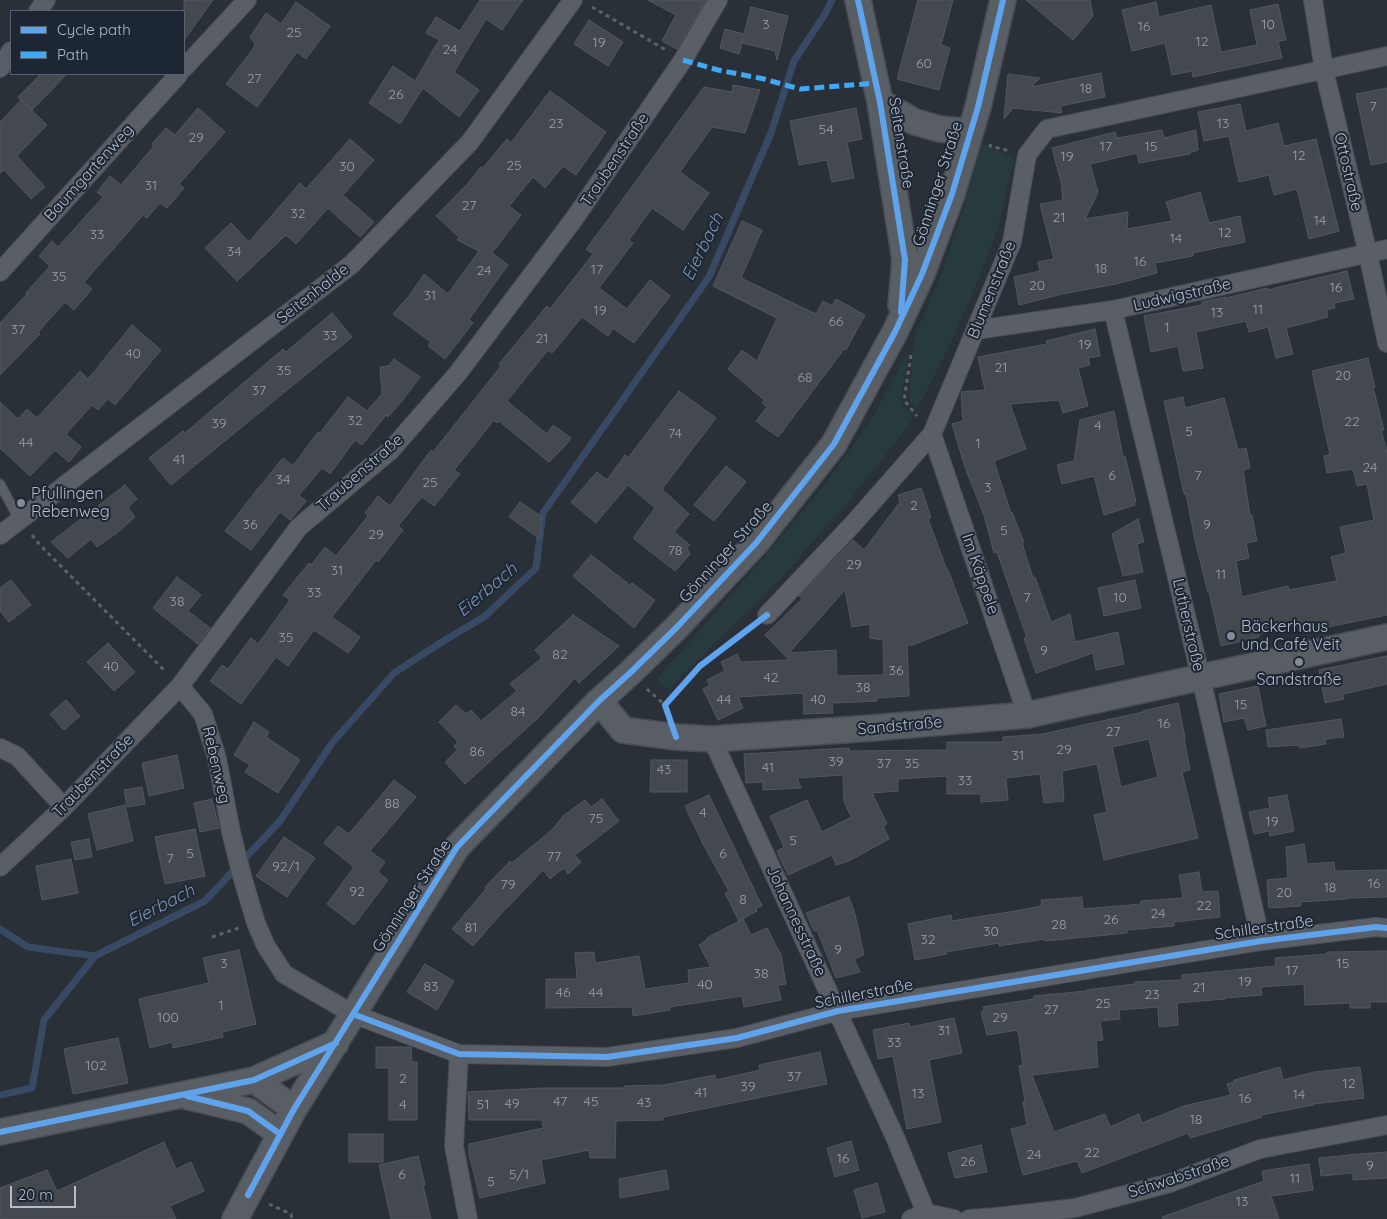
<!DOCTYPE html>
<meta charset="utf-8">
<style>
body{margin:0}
#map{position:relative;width:1387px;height:1219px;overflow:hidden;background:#2a3038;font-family:Quicksand,sans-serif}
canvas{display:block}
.legend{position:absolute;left:10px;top:10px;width:175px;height:65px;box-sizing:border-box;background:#1d2633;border:1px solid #59626f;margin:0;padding:6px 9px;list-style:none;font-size:15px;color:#b4bcc9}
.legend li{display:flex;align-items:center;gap:10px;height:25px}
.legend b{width:25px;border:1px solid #59626f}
.scale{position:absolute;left:10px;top:1186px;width:66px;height:22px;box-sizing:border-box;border:2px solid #b4bcc9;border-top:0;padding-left:6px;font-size:15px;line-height:18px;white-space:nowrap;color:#b4bcc9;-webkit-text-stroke:4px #1d2633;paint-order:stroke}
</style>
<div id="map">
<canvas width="1387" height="1219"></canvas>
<ul class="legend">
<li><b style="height:6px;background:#60a3ed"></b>Cycle path</li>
<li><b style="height:6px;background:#3fa9f5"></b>Path</li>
</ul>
<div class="scale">20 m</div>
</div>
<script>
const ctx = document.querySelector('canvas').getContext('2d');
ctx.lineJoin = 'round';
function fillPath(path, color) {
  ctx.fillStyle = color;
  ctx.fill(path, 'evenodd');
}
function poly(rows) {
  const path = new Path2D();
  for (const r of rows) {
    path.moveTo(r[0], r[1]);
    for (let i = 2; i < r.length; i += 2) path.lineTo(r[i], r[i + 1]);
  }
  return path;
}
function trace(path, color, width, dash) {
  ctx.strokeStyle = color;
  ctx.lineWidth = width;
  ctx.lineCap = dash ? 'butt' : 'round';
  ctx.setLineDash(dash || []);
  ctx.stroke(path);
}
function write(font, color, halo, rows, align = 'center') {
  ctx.font = font + ' Quicksand,sans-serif';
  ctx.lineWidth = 4;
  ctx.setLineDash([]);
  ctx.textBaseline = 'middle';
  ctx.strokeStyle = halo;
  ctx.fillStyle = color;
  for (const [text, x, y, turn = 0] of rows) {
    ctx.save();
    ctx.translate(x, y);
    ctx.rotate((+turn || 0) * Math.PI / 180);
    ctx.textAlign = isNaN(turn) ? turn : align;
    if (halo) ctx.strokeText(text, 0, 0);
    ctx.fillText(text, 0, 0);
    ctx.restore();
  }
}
const green = poly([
 [981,143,1014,158,998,228,978,281,948,349,917,410,908,399,915,336,943,270,962,213],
 [909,350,901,403,913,417,900,437,847,503,783,576,668,690,657,679,765,556,825,484,872,419]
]);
const stream = poly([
 [0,929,28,947,95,956],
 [0,1095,32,1088,44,1020,95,956,205,901,280,821,332,743,394,673,445,640,484,617,536,568,543,513,709,277,771,133,794,61,825,14,832,0]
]);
const building = poly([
 [184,0,213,0,184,40,184,0],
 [480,0,523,0,502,30,486,19,454,72,479,90,459,117,423,88,400,124,369,103,393,66,415,81,439,40,426,33,436,17,460,31,480,0],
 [648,0,706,0,677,49,662,41,676,15,648,0],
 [918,0,953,0,941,45,950,48,939,90,897,79,918,0],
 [1026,0,1090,0,1093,16,1073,40,1026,0],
 [296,2,330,26,306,59,297,52,257,107,226,84,253,49,255,44,250,37,266,13,281,24,296,2],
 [1156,2,1159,17,1211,5,1221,52,1257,45,1250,10,1278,4,1286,40,1278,41,1282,58,1193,77,1192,71,1172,75,1165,43,1132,51,1122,10,1156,2],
 [751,7,788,16,777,60,775,51,742,43,743,39,739,54,720,48,725,29,744,34,751,7],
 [589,20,623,42,608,66,574,44,589,20],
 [1101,73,1105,97,1060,106,1062,113,1013,108,1004,119,1008,74,1040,78,1031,87,1101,73],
 [41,74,67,74,32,110,18,97,41,74],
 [733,85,760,90,745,133,712,127,680,172,709,193,683,230,652,208,629,240,633,243,599,288,627,309,650,280,670,296,634,343,613,328,608,336,582,317,552,353,548,350,507,401,547,434,553,425,571,438,564,447,549,462,499,421,497,423,494,420,454,470,460,474,434,506,422,497,398,526,403,530,378,562,376,560,332,617,360,637,348,653,314,630,288,666,276,657,241,704,210,681,222,665,228,669,251,638,258,644,290,600,283,595,309,563,311,565,325,547,336,556,368,516,365,513,378,496,390,506,431,450,433,452,501,366,499,364,547,306,550,309,593,254,586,249,610,217,704,87,732,92,733,85],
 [1387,88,1387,162,1371,165,1356,94,1387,88],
 [550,91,606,132,576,175,563,166,545,188,533,177,509,206,521,215,492,253,508,265,469,319,473,323,445,359,428,346,431,342,393,314,409,296,424,274,448,294,479,251,457,240,459,237,436,216,469,182,481,167,482,169,507,139,511,143,550,91],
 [21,100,47,125,17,156,45,187,31,199,4,170,0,173,0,122,21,100],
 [1240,104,1246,131,1278,123,1284,146,1316,139,1339,231,1309,239,1297,189,1274,195,1269,175,1239,182,1229,136,1204,141,1198,112,1240,104],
 [198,108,225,132,179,184,184,188,167,208,160,203,147,218,143,215,84,282,92,289,74,310,65,302,38,332,40,334,0,375,0,323,27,294,26,293,50,266,39,256,52,241,58,247,103,197,97,192,110,176,121,185,154,146,152,144,166,128,175,135,198,108],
 [856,108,862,139,847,142,854,178,832,182,827,160,799,165,790,121,856,108],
 [1162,130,1164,138,1196,130,1198,150,1189,153,1190,154,1139,163,1137,153,1090,164,1098,192,1085,219,1128,212,1127,229,1172,221,1166,202,1200,192,1209,223,1240,216,1245,242,1193,253,1193,256,1155,263,1157,273,1116,284,1062,294,1019,305,1014,277,1040,271,1038,262,1054,259,1040,204,1063,200,1061,182,1052,148,1115,132,1117,138,1162,130],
 [350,139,374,160,343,195,374,222,360,237,328,208,296,244,286,235,237,281,205,248,231,223,249,242,300,183,306,189,350,139],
 [742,221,762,230,741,278,816,314,823,301,832,306,836,299,865,315,846,350,844,349,778,437,756,421,767,407,762,403,764,400,728,369,742,350,757,361,777,318,713,286,742,221],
 [1347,271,1354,299,1334,303,1335,308,1326,310,1328,317,1286,328,1293,354,1276,358,1268,327,1249,332,1246,321,1196,332,1203,368,1183,371,1178,346,1151,352,1144,316,1202,305,1202,302,1226,297,1226,298,1267,288,1267,290,1347,271],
 [332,313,352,337,171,485,149,458,183,431,185,433,283,349,286,352,332,313],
 [132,325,161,350,115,405,108,399,98,410,92,405,66,434,81,447,69,462,55,450,30,476,0,448,0,402,18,419,27,409,37,418,80,371,88,379,132,325],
 [1095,329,1100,356,1088,358,1090,365,1078,368,1088,406,1063,413,1059,400,1010,404,1026,449,994,461,1011,513,1012,512,1024,542,1022,543,1033,578,1035,577,1051,622,1070,614,1075,642,1118,632,1124,664,1096,670,1093,653,1036,673,1024,638,1027,638,997,552,994,553,984,515,966,470,952,424,963,421,961,392,985,390,978,357,1047,344,1046,341,1095,329],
 [1368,358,1375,387,1373,387,1384,430,1381,430,1387,452,1387,615,1318,629,1317,620,1259,634,1259,637,1221,646,1209,592,1208,592,1195,540,1186,494,1184,494,1178,466,1164,401,1183,397,1185,408,1224,398,1238,450,1246,448,1250,468,1243,470,1250,515,1252,515,1257,541,1246,543,1249,558,1236,561,1242,597,1288,586,1289,590,1337,581,1331,557,1346,553,1340,527,1374,520,1367,484,1357,486,1353,469,1327,473,1324,456,1330,455,1312,371,1368,358],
 [394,359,420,377,402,401,388,417,386,415,362,445,355,440,330,474,322,468,299,495,306,501,290,520,280,512,251,550,225,531,256,491,283,458,293,466,318,432,320,433,348,397,367,411,382,394,380,367,389,366,394,359],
 [679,391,716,418,662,489,689,514,674,532,690,545,687,548,690,554,675,571,633,538,655,508,628,485,596,523,571,502,597,472,607,480,625,455,628,458,679,391],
 [1114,411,1123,457,1125,456,1136,502,1134,502,1135,505,1104,515,1094,476,1062,484,1057,465,1074,461,1080,420,1114,411],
 [726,466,746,482,714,521,694,505,726,466],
 [125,485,137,499,128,507,135,517,117,533,97,547,91,539,68,558,51,542,125,485],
 [921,488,931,518,928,519,947,570,948,570,968,623,913,645,907,645,909,696,877,698,877,701,832,703,833,713,804,714,803,693,738,697,743,708,718,720,703,689,710,685,707,680,725,671,721,662,737,654,741,662,789,660,765,635,802,599,799,596,853,540,864,550,900,502,898,495,921,488],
 [845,590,852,627,870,624,870,638,883,640,884,675,837,676,836,650,789,653,845,590],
 [520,502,541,516,540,539,509,517,520,502],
 [1138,519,1144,542,1137,544,1143,572,1123,576,1112,534,1138,519],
 [591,555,630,585,632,583,655,600,634,628,573,576,591,555],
 [177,577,201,595,188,611,210,628,198,644,153,608,177,577],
 [11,580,31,605,9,622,0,611,0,588,11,580],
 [1135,580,1141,608,1104,616,1098,588,1135,580],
 [573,615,619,646,579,683,575,678,538,718,465,784,445,762,457,750,454,746,458,742,439,722,456,705,466,714,471,710,481,721,517,691,510,684,542,658,535,650,573,615],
 [108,643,135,672,114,691,87,662,108,643],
 [1387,656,1387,684,1343,694,1344,699,1325,703,1319,670,1387,656],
 [1258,686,1266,726,1248,730,1244,718,1224,722,1219,694,1258,686],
 [66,700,80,716,64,730,50,714,66,700],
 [1178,703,1185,738,1184,738,1190,770,1182,772,1198,838,1104,860,1094,815,1107,812,1097,764,1062,771,1064,801,1044,803,1040,774,1006,778,1008,800,981,802,981,794,947,794,947,776,898,779,898,791,872,793,887,824,883,826,889,839,849,861,836,865,832,855,788,875,777,851,784,847,770,816,807,800,822,832,851,817,844,801,843,775,797,778,801,788,763,790,763,782,746,783,744,754,849,748,849,751,947,750,947,742,1003,742,1003,737,1043,734,1143,712,1143,711,1178,703],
 [1149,739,1158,777,1121,787,1112,747,1149,739],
 [1341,719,1344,737,1325,739,1326,744,1300,748,1299,745,1268,747,1266,730,1341,719],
 [254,722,269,732,266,737,300,760,278,793,245,772,250,765,234,755,254,722],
 [177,755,184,788,149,796,142,763,177,755],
 [651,760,687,760,687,792,650,792,651,760],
 [394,780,416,797,370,851,385,862,378,872,388,880,354,925,327,904,354,867,324,843,338,826,349,834,394,780],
 [142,787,145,804,127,807,124,790,142,787],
 [709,795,762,906,756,908,757,911,739,921,725,893,729,891,703,844,685,806,709,795],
 [1287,795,1294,831,1270,836,1269,831,1254,834,1249,812,1270,808,1268,798,1287,795],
 [212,799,219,828,200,832,194,803,212,799],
 [602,799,619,821,575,855,581,862,568,874,564,868,550,879,543,870,507,908,506,908,473,946,452,929,486,889,485,887,510,861,512,863,553,829,563,816,585,800,591,807,602,799],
 [125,805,133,841,97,850,88,814,125,805],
 [195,829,205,876,165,884,155,837,195,829],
 [284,837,315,858,287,897,256,876,284,837],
 [89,839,92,857,75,860,71,842,89,839],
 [1304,844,1307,864,1334,862,1335,871,1387,870,1387,897,1346,898,1346,899,1301,902,1301,906,1269,908,1267,880,1288,878,1286,847,1304,844],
 [71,859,78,893,42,900,36,866,71,859],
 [1199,872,1202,892,1218,891,1220,917,1174,922,1174,926,1127,930,1127,933,1045,941,1045,939,999,946,999,943,946,952,947,954,915,960,908,924,951,915,952,921,1015,911,1042,906,1041,900,1082,897,1083,909,1141,904,1141,901,1183,898,1179,875,1199,872],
 [849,897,855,914,864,955,854,959,860,972,836,978,817,930,814,931,806,913,849,897],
 [743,919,751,935,767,928,781,955,786,984,778,985,781,1000,744,1007,742,996,669,1007,670,1010,633,1016,632,1007,546,1008,546,979,577,979,575,953,594,952,595,963,639,956,645,989,689,983,688,970,711,967,699,945,708,939,707,938,743,919],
 [239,950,256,1024,222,1032,223,1037,173,1048,172,1042,150,1048,139,999,209,983,203,958,239,950],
 [1387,951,1387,1002,1370,1002,1370,1008,1350,1008,1350,1003,1305,1005,1304,984,1261,987,1262,995,1225,998,1225,999,1177,1003,1178,1025,1159,1027,1158,1007,1119,1010,1120,1019,1100,1021,1103,1040,1096,1041,1098,1067,1032,1075,1054,1132,1105,1114,1110,1127,1139,1114,1142,1123,1184,1106,1231,1095,1227,1084,1234,1082,1234,1080,1280,1067,1283,1080,1314,1072,1360,1067,1364,1098,1313,1104,1313,1105,1261,1115,1262,1117,1190,1138,1188,1133,1082,1173,1077,1161,1023,1175,1011,1129,1027,1125,1023,1102,1025,1101,1019,1066,1023,1065,1018,1030,987,1035,981,1012,984,1011,983,1007,1034,999,1034,996,1086,991,1086,990,1135,984,1135,982,1182,980,1182,975,1276,966,1275,958,1327,954,1327,952,1387,951],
 [425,964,454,981,437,1010,407,992,425,964],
 [954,1018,962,1053,929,1060,941,1122,907,1129,893,1056,878,1059,873,1030,909,1023,910,1027,954,1018],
 [118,1038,128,1083,73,1094,64,1049,118,1038],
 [376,1047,411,1047,412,1062,417,1062,417,1120,389,1120,389,1068,376,1068,376,1047],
 [820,1052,827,1084,663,1117,663,1120,616,1121,615,1158,590,1158,589,1150,541,1160,545,1183,480,1198,469,1154,469,1144,543,1128,542,1120,469,1120,468,1092,544,1088,624,1088,624,1086,664,1085,715,1075,716,1080,760,1070,759,1065,820,1052],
 [349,1134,383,1134,383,1162,349,1162,349,1134],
 [851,1141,859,1170,835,1177,827,1148,851,1141],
 [164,1142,176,1169,191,1162,204,1191,170,1206,176,1219,0,1219,0,1188,47,1170,57,1191,164,1142],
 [981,1145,987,1172,955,1178,948,1153,981,1145],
 [1387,1152,1387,1178,1353,1180,1353,1173,1321,1176,1319,1158,1359,1154,1387,1152],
 [418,1156,425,1185,423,1185,431,1219,391,1219,379,1165,418,1156],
 [1309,1164,1313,1190,1271,1196,1279,1219,1163,1219,1162,1217,1264,1181,1262,1171,1309,1164],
 [666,1170,669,1189,620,1198,619,1179,666,1170],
 [877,1183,885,1212,862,1218,854,1190,877,1183]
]);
const path = poly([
 [592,7,666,50],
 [991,144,990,146,1010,151],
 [911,355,904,400,917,416],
 [32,535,40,545,166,672],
 [647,689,665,705],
 [212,937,239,928],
 [269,1204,291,1214,292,1219]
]);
const lane = poly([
 [0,484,19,519]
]);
const street = poly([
 [1313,0,1324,70,1368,254,1387,343],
 [38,11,46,0],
 [0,68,11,51],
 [184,68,247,0],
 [0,272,179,74],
 [1113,310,1201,678,1261,941],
 [976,330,1113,310,1387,249],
 [932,434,1027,715],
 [0,535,352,264,470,142,573,0],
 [767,615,853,524,932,434,1012,242,1027,155,1047,129,1387,56],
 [180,686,203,714,217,758,231,832,242,876,256,923,266,946,284,974,353,1014,459,1054,607,1057,737,1038,838,1011,1261,941,1376,927,1387,928],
 [712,739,895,1137,926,1213],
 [0,748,17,756,64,807],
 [0,867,64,807,180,686,299,527,391,450,458,373,574,219,683,60,718,0],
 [459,1054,454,1146,468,1219],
 [911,1219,926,1213,954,1219],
 [969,1219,996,1217,1075,1208,1170,1183,1260,1149,1387,1125]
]);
const secondary = poly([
 [858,0,880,102,905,260,901,305],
 [880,102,915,122,940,129,970,132],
 [599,701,623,730,676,737,712,739,872,728,1027,715,1387,637],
 [254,1080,294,1109],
 [189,1097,248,1111,280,1134],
 [0,1132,254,1080,336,1043],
 [235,1219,294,1109,457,847,599,701,631,672,677,627,756,543,834,444,895,332,922,274,952,194,978,107,1003,0]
]);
const quiet = poly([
 [683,60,718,70,764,79,800,89,877,83]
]);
const cycleway = poly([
 [858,0,880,102,905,260,901,312],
 [676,737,665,705,700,666,767,615],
 [353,1014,459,1054,607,1057,737,1038,838,1011,1261,941,1376,927,1387,928],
 [187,1096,248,1111,280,1134],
 [0,1132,254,1080,336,1043],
 [248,1195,294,1109,457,847,599,701,631,672,677,627,756,543,834,444,895,332,922,274,952,194,978,107,1003,0]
]);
const markers = [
 [21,503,5,"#848b96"],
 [1231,636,5,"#848b96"],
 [1299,662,5,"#848b96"]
];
const numberNames = [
 ["3",766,25],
 ["10",1268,25],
 ["16",1144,27],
 ["25",294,33],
 ["12",1202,42],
 ["19",599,43],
 ["24",450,50],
 ["60",924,64],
 ["27",254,79],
 ["18",1086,89],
 ["26",396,95],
 ["7",1373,107],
 ["23",556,124],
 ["13",1223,124],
 ["54",826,130],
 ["29",196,138],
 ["17",1106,147],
 ["15",1151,147],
 ["12",1299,156],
 ["19",1067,157],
 ["25",514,166],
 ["30",347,167],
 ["31",151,186],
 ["27",469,206],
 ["32",298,214],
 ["21",1059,218],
 ["14",1320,221],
 ["12",1225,233],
 ["33",97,235],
 ["14",1176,239],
 ["34",234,252],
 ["16",1140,262],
 ["18",1101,269],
 ["17",597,270],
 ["24",484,271],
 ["35",59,277],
 ["20",1037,286],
 ["16",1336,288],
 ["31",430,296],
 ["11",1258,310],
 ["19",600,311],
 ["13",1217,313],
 ["66",836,322],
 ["1",1167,328],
 ["37",18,330],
 ["33",330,336],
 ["21",542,339],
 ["19",1085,345],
 ["40",133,354],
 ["21",1001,368],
 ["35",284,371],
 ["20",1343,376],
 ["68",805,378],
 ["37",259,391],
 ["32",355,421],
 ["22",1352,422],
 ["39",219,424],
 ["4",1098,426],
 ["5",1189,432],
 ["74",675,434],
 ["44",26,443],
 ["1",978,444],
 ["41",179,460],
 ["24",1370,468],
 ["6",1112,476],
 ["7",1198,476],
 ["34",283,480],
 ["25",430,483],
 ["3",988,488],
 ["2",914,506],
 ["36",250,525],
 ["9",1207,525],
 ["5",1004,531],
 ["29",376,535],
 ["78",675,551],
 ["29",854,565],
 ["31",337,571],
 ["11",1221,575],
 ["33",314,593],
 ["7",1027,598],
 ["10",1120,598],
 ["38",177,602],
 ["35",286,638],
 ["9",1044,651],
 ["82",560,655],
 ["40",111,667],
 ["36",896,671],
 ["42",771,678],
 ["38",863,688],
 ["44",724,700],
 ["40",818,700],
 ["15",1241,705],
 ["84",518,712],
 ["16",1164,724],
 ["27",1113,732],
 ["29",1064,750],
 ["86",477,752],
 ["31",1018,756],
 ["39",836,762],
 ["37",884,764],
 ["35",912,764],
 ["41",768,768],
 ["43",664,770],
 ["33",965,781],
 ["88",392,804],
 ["4",703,813],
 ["75",596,819],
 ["19",1272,822],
 ["5",793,841],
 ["5",190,854],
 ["6",723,854],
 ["77",554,857],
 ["7",170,859],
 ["92/1",286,867],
 ["16",1374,884],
 ["79",508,885],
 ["18",1330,888],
 ["92",357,892],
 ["20",1284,893],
 ["8",743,900],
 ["22",1204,906],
 ["24",1158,914],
 ["26",1111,920],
 ["28",1059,925],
 ["81",471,928],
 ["30",991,932],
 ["32",928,940],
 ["9",838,950],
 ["3",224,964],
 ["15",1343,964],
 ["17",1292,971],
 ["38",761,974],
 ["19",1245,982],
 ["40",705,985],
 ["83",431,987],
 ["21",1199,988],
 ["46",563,993],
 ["44",596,993],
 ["23",1152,995],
 ["25",1103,1004],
 ["1",221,1006],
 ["27",1051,1010],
 ["100",168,1018],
 ["29",1000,1018],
 ["31",944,1031],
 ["33",894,1043],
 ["102",96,1066],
 ["37",794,1077],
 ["2",403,1079],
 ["12",1349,1084],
 ["39",748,1087],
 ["41",701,1093],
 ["13",918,1094],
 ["14",1299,1095],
 ["16",1245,1099],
 ["47",560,1102],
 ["45",591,1102],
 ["43",644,1103],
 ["49",512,1104],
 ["4",403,1105],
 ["51",483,1105],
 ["18",1196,1120],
 ["22",1092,1153],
 ["24",1034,1155],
 ["16",843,1159],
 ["26",968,1162],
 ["9",1370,1166],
 ["6",402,1175],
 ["5/1",519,1175],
 ["11",1295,1179],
 ["5",491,1182],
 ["13",1242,1202]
];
const streetNames = [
 ["Seitenstraße",901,143,81],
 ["Traubenstraße",615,160,-56],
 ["Ottostraße",1348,172,77],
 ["Baumgartenweg",89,173,-48],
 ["Gönninger Straße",938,184,-72],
 ["Blumenstraße",992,290,-68],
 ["Seitenhalde",313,294,-38],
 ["Ludwigstraße",1182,295,-13],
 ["Traubenstraße",360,473,-41],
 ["Gönninger Straße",726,552,-48],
 ["Im Käppele",980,574,71],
 ["Lutherstraße",1188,625,77],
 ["Sandstraße",900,726,-5],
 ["Rebenweg",216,765,77],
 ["Traubenstraße",93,776,-46],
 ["Gönninger Straße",412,896,-57],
 ["Johannesstraße",796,921,65],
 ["Schillerstraße",1264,928,-8],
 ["Schillerstraße",864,994,-11],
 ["Schwabstraße",1179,1177,-18]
];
const poiNames = [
 ["Pfullingen",31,494],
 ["Rebenweg",31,512],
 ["Bäckerhaus",1241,627],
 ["und Café Veit",1241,645],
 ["Sandstraße",1299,680,"center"]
];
const waterNames = [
 ["Eierbach",703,247,-64],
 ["Eierbach",487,590,-40],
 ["Eierbach",161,906,-27]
];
fillPath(green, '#273a3e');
trace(stream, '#384963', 7);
fillPath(building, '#444950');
trace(building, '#52575f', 1);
trace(lane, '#484c53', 11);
trace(street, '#484c53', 20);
trace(secondary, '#484c53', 28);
trace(path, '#5d636a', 3, [4, 4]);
trace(lane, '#5a5e66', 9);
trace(street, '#5a5e66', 18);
trace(secondary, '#595d64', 25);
trace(quiet, '#3fa9f5', 5, [10, 5]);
trace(cycleway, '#60a3ed', 6);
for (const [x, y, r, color] of markers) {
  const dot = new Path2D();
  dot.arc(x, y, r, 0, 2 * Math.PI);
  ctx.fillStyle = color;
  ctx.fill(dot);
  trace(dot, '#1d2633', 2);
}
write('14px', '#989fab', null, numberNames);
write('16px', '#b4bcc9', '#1d2633', streetNames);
write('16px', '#b4bcc9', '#1d2633', poiNames, 'left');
write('italic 18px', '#7c92b1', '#1d2633', waterNames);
</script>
